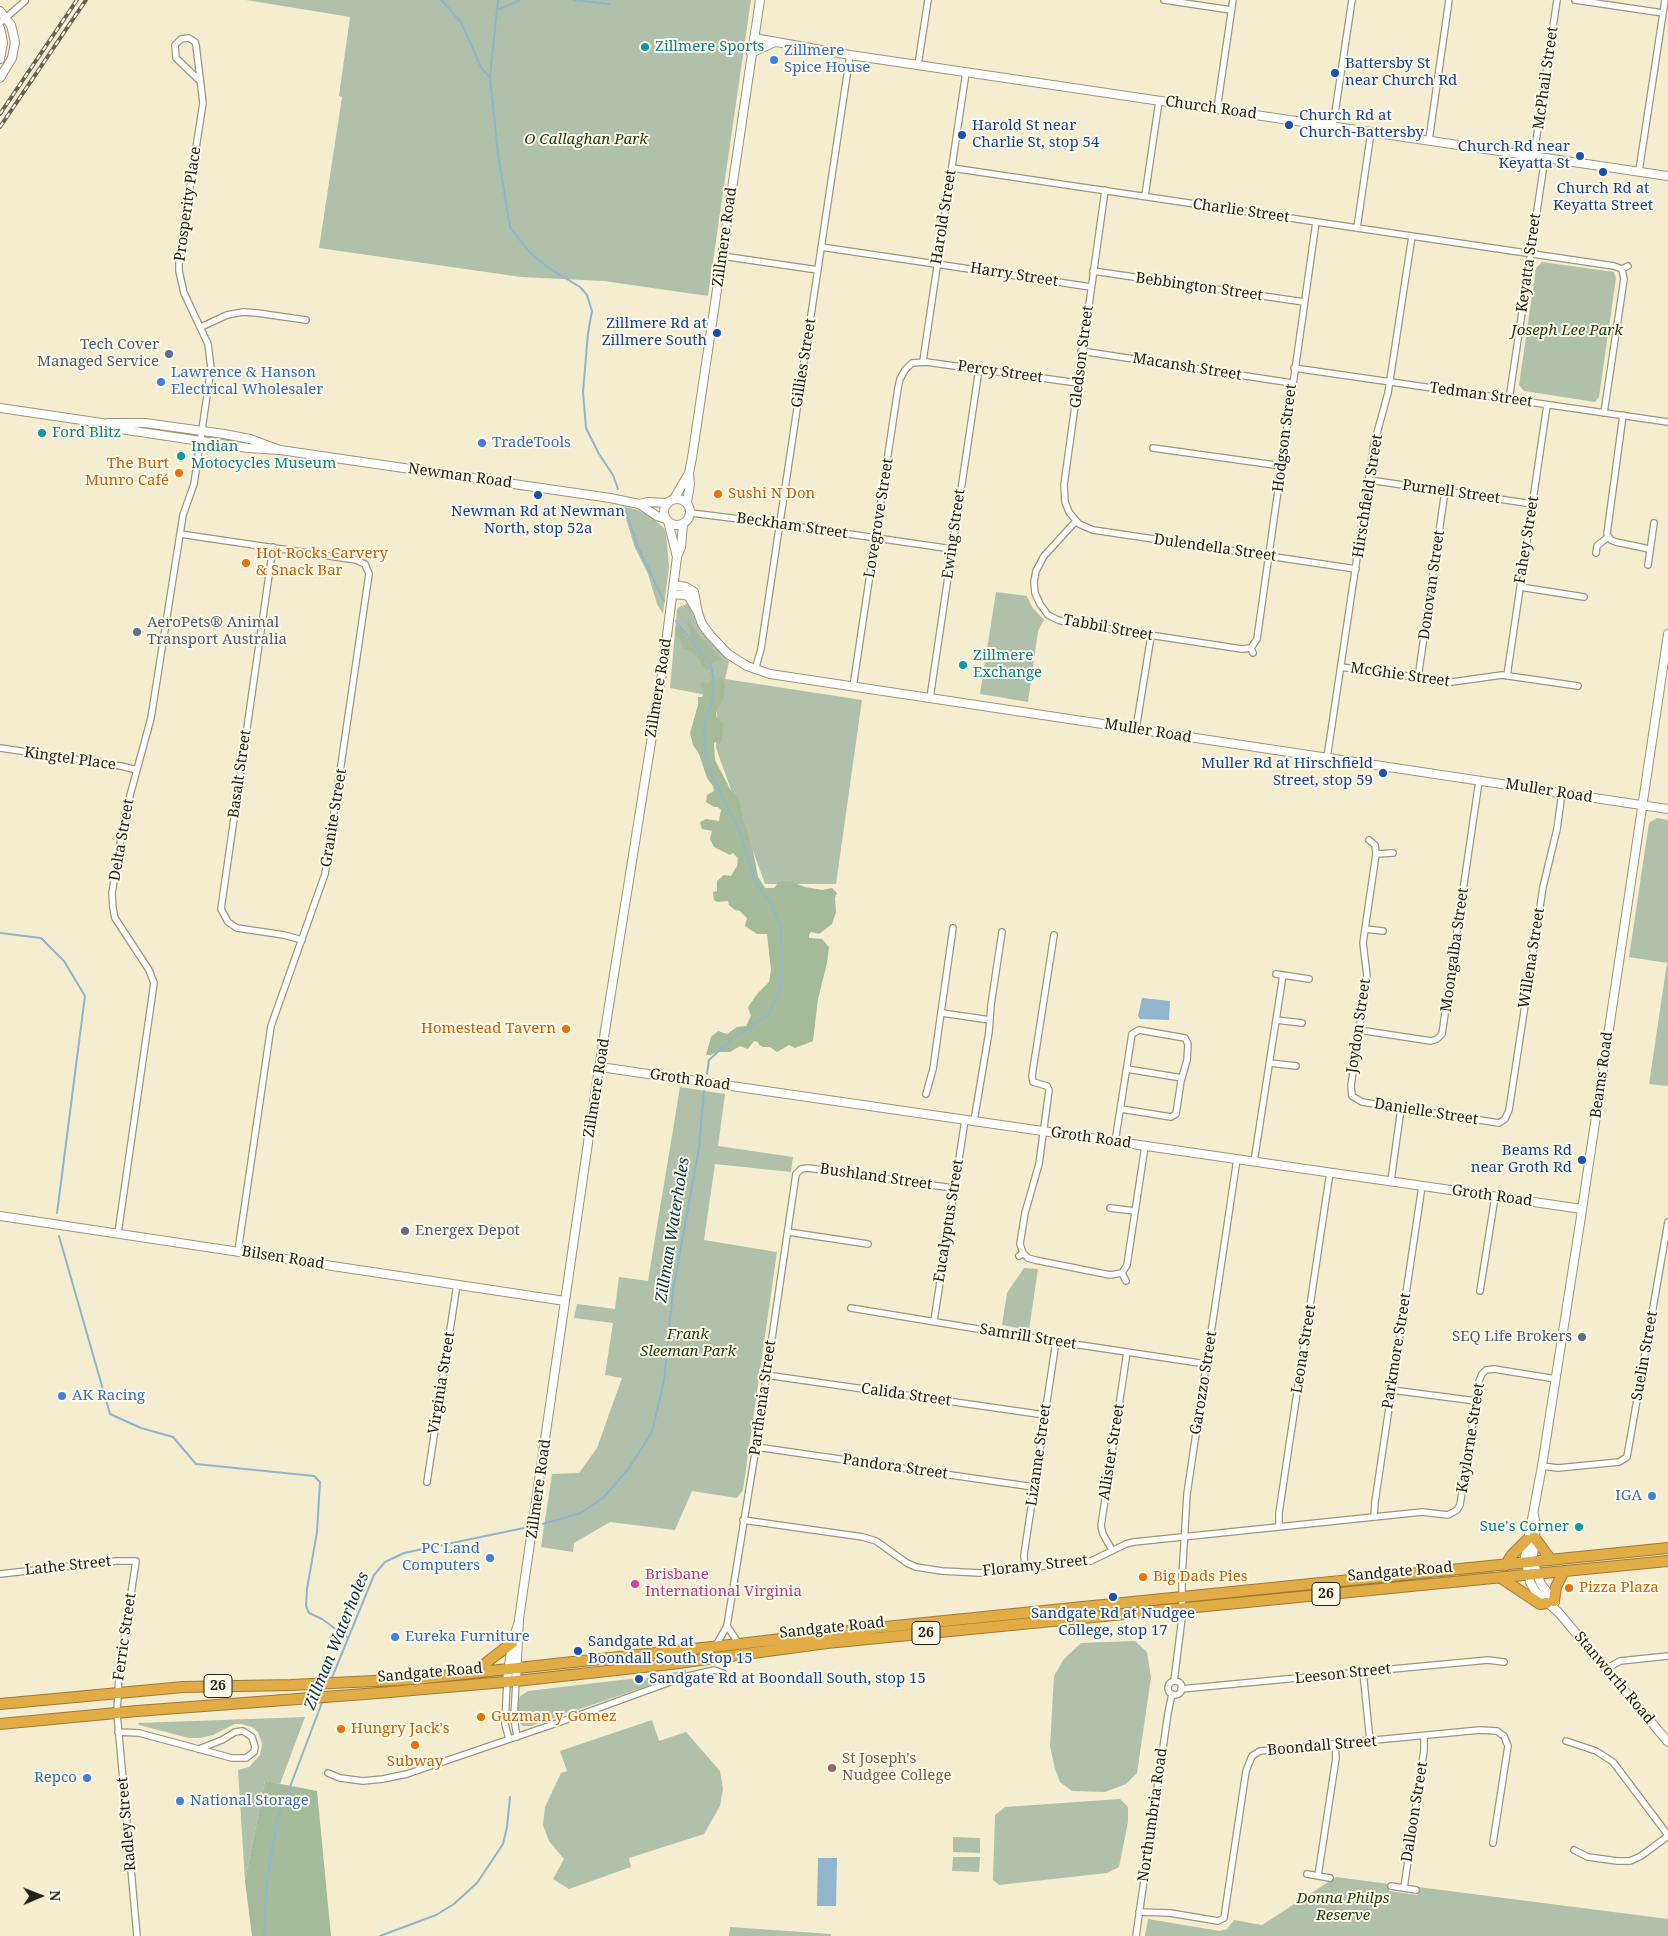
<!DOCTYPE html>
<meta charset="utf-8">
<style>
body{margin:0}
#map{position:relative;width:1668px;height:1936px;overflow:hidden;background:#f4edd0;font-family:"Noto Serif",serif}
canvas{display:block}
.north{position:absolute;left:15px;top:1871px;width:50px;height:50px;-webkit-text-stroke:4px #fefae9;paint-order:stroke;rotate:89deg;font-size:14px;font-weight:700;line-height:20px;text-align:center;color:#242117}
.north::after{content:'';display:block;margin:auto;width:18px;height:22px;background:#242117;clip-path:polygon(50% 0,100% 100%,50% 72%,0 100%)}
</style>
<div id="map">
<canvas width="1668" height="1936"></canvas>
<div class="north">N</div>
</div>
<script>
const ctx = document.querySelector('canvas').getContext('2d');
ctx.lineJoin = 'round';
function fillPath(path, color) {
  ctx.fillStyle = color;
  ctx.fill(path, 'evenodd');
}
function poly(rows) {
  const path = new Path2D();
  for (const r of rows) {
    if (r.length === 3) {
      path.moveTo(r[0] + r[2], r[1]);
      path.arc(r[0], r[1], r[2], 0, 2 * Math.PI);
      continue;
    }
    path.moveTo(r[0], r[1]);
    for (let i = 2; i < r.length; i += 2) path.lineTo(r[i], r[i + 1]);
  }
  return path;
}
function trace(path, color, width, dash) {
  ctx.strokeStyle = color;
  ctx.lineWidth = width;
  ctx.lineCap = dash ? 'butt' : 'round';
  ctx.setLineDash(dash || []);
  ctx.stroke(path);
}
function write(font, color, halo, rows, align = 'center') {
  ctx.font = font + ' "Noto Serif",serif';
  ctx.lineWidth = 4;
  ctx.setLineDash([]);
  ctx.textBaseline = 'middle';
  ctx.strokeStyle = halo;
  ctx.fillStyle = color;
  for (const [text, x, y, turn = 0] of rows) {
    ctx.save();
    ctx.translate(x, y);
    ctx.rotate((+turn || 0) * Math.PI / 180);
    ctx.textAlign = isNaN(turn) ? turn : align;
    if (halo) ctx.strokeText(text, 0, 0);
    ctx.fillText(text, 0, 0);
    ctx.restore();
  }
}
const green = poly([
 [246,0,751,0,708,296,604,281,521,277,319,248,342,97,339,96,350,17],
 [1542,262,1614,272,1616,278,1599,397,1595,402,1524,391,1519,385,1536,268],
 [622,506,638,510,653,519,664,528,666,534,669,566,663,614,657,604,648,574,635,548],
 [996,592,1027,596,1032,607,1044,620,1038,631,1028,702,980,694],
 [689,603,696,622,704,634,729,662,725,679,862,700,836,884,765,884,716,748,717,697,670,688,677,610,679,607],
 [1657,818,1668,820,1668,1086,1649,1084,1667,963,1629,957,1649,823],
 [680,1087,725,1094,718,1146,793,1157,791,1172,715,1164,704,1240,777,1252,743,1490,737,1498,692,1491,675,1530,610,1522,574,1543,573,1552,541,1547,552,1474,579,1473,597,1448,622,1378,605,1375,613,1323,574,1318,577,1304,615,1309,619,1277,648,1281],
 [1024,1268,1038,1269,1029,1330,1002,1325,1007,1293],
 [1135,1641,1147,1652,1151,1678,1137,1773,1126,1784,1105,1792,1072,1791,1060,1782,1055,1769,1050,1746,1054,1676,1064,1659,1081,1643],
 [686,1670,686,1673,530,1726,523,1726,517,1720,518,1701,520,1696,528,1691,638,1678,639,1681,646,1680,646,1678],
 [305,1717,280,1784,265,1781,245,1881,238,1770,249,1767,260,1755,262,1744,258,1732,252,1727,241,1724,235,1724,213,1735,200,1738,189,1738,139,1725,138,1723],
 [652,1720,659,1741,686,1732,720,1771,723,1789,720,1806,704,1834,629,1858,631,1867,569,1889,553,1879,564,1859,549,1841,543,1825,545,1807,561,1773,567,1771,560,1751],
 [1120,1799,1128,1807,1128,1822,1119,1867,1107,1873,999,1885,993,1880,995,1815,1005,1807],
 [953,1837,980,1838,980,1853,953,1852],
 [953,1857,980,1857,979,1872,952,1871],
 [1336,1877,1389,1884,1389,1891,1417,1895,1418,1887,1668,1919,1668,1936,1145,1936,1148,1919,1220,1931,1227,1929,1234,1920,1262,1925],
 [730,1927,831,1934,831,1936,729,1936]
]);
const forest = poly([
 [687,622,691,623,697,633,721,659,721,661,713,662,709,670,706,669,702,665,700,660,694,653,683,648,680,639,676,636,675,627,676,626,680,628,687,638,691,639],
 [722,678,725,684,723,699,716,713,716,717,723,723,722,740,719,744,716,742,714,743,715,760,730,789,739,798,741,811,753,851,758,877,765,888,774,888,779,882,789,881,805,887,822,890,832,888,837,893,835,898,836,912,832,924,819,934,811,932,809,935,809,938,822,939,829,947,827,963,818,999,813,1041,795,1048,789,1045,777,1052,770,1047,763,1047,759,1045,758,1042,754,1041,748,1049,740,1046,730,1052,717,1052,711,1055,706,1055,711,1037,718,1031,727,1034,737,1027,746,1026,751,1016,748,1007,758,993,769,982,771,970,767,934,757,934,745,926,747,918,740,911,735,910,729,905,728,901,717,902,714,900,713,892,717,891,717,881,724,875,731,876,737,866,738,858,733,853,730,855,714,847,710,839,712,831,702,829,700,822,706,819,719,821,721,810,718,807,714,807,706,802,707,795,714,791,713,786,707,778,699,754,693,745,690,733,698,705,698,697,702,697,704,693,700,684,703,682,709,683,712,680,716,681],
 [265,1781,317,1791,331,1936,252,1936,245,1881]
]);
const water = poly([
 [1142,998,1170,1001,1169,1020,1140,1019,1138,1016],
 [818,1858,837,1858,836,1906,817,1906]
]);
const stream = poly([
 [441,0,461,22,482,69,490,77,498,154,510,227,529,252,549,268,580,287,587,295,592,311,588,333,583,392,586,428,599,454,613,475,618,489],
 [574,0,610,4],
 [497,10,520,0],
 [490,77,498,0],
 [626,510,637,545,664,601],
 [676,621,711,665,714,682,711,705,704,725,705,754,711,773,741,835,757,885,772,905,781,929,780,990,769,1014,732,1039,709,1060,707,1074],
 [0,933,41,938,64,961,85,996,57,1213],
 [59,1236,110,1414,141,1428,173,1437,196,1464,314,1476,320,1482,317,1532,307,1589,306,1606,309,1613,322,1619,348,1638],
 [543,1524,581,1513,604,1497,629,1468,652,1432,664,1381,673,1290,699,1148,704,1091],
 [331,1680,374,1575,385,1562,404,1553,524,1528],
 [264,1936,267,1879,277,1821,323,1700],
 [380,1936,436,1915,454,1904,477,1883,503,1844,507,1827,510,1797]
]);
const street = poly([
 [1164,0,1231,10],
 [1575,0,1663,13],
 [0,23,25,1],
 [918,65,928,0],
 [1217,109,1233,0],
 [1333,126,1352,0],
 [1429,140,1449,0],
 [1534,155,1557,0],
 [952,168,1614,266,1622,269,1628,266],
 [1639,171,1665,0],
 [1105,190,1064,485,1065,502,1069,512,1079,524,1093,530,1356,569],
 [1145,196,1159,101],
 [1357,228,1371,132],
 [821,247,1091,287],
 [722,256,818,270],
 [1093,271,1304,302],
 [201,327,227,315,243,312,257,313,306,320],
 [1081,351,1292,383],
 [923,361,966,72],
 [1294,368,1668,422],
 [1509,400,1545,157],
 [1604,413,1624,279,1622,269],
 [1623,415,1607,534,1611,540,1616,542,1649,549],
 [1153,448,1282,466],
 [1369,480,1533,504],
 [691,513,780,524,952,549],
 [1076,521,1044,556,1036,571,1034,582,1035,593,1040,604,1048,615,1058,620,1070,623,1242,649,1251,648],
 [180,534,356,560,365,564,369,574,325,874,271,1026,238,1251],
 [273,547,221,909,228,922,237,928,284,935,302,940],
 [1596,553,1597,546,1608,537],
 [1648,565,1654,523],
 [1520,587,1584,597],
 [1253,653,1251,648,1257,639,1316,222],
 [1341,667,1452,682,1502,675,1578,686],
 [755,670,761,649,850,55],
 [1507,676,1547,405],
 [1418,678,1445,491],
 [853,687,898,388,900,379,905,370,912,363,926,362,1078,383],
 [930,698,979,369],
 [1136,729,1151,636],
 [0,748,121,766,137,770],
 [1327,758,1374,444,1388,393,1412,236],
 [1369,840,1375,845,1376,854,1363,943,1367,976,1351,1086,1352,1096,1362,1102,1499,1123,1505,1119,1509,1110,1543,887,1557,829,1562,793],
 [1376,854,1393,853],
 [1365,929,1383,931],
 [1276,974,1309,979],
 [942,1013,990,1020],
 [1276,1020,1302,1023],
 [1359,1030,1431,1041,1437,1039,1442,1034,1479,781],
 [1270,1063,1296,1066],
 [1127,1069,1182,1078],
 [926,1094,933,1069,953,928],
 [974,1121,989,1032,991,1005,1002,932],
 [1115,1142,1132,1034,1139,1030,1185,1038,1188,1044,1187,1060,1181,1081,1176,1114,1171,1117,1121,1109],
 [1254,1162,1283,975],
 [1391,1181,1401,1108],
 [1110,1208,1135,1211],
 [788,1232,868,1244],
 [118,1233,154,983,149,970,115,918,113,908,112,893,125,814,151,718,183,515,194,484,211,368,208,344,184,293,179,271,179,257,203,103,196,45,195,42,189,38,181,39,175,45,176,58,199,80],
 [1023,1253,1028,1258,1035,1260,1110,1275,1122,1273,1126,1281],
 [1019,1256,1023,1253,1020,1244,1025,1213,1039,1164,1049,1090,1047,1086,1033,1082,1032,1076,1054,935],
 [1122,1273,1127,1265,1145,1146],
 [1480,1291,1495,1197],
 [851,1308,1014,1335,1206,1364],
 [934,1321,965,1120],
 [766,1375,1045,1415],
 [1392,1390,1476,1401],
 [756,1447,1034,1487],
 [1542,1466,1558,1468,1619,1462,1627,1457,1668,1222],
 [427,1482,457,1284],
 [1374,1517,1375,1502,1422,1186],
 [743,1520,863,1537,876,1541,907,1563,916,1567,942,1571,980,1573,1091,1561,1126,1544,1134,1542,1422,1512,1448,1515,1457,1510,1460,1505,1479,1381,1482,1374,1486,1370,1494,1369,1556,1379],
 [1279,1527,1279,1513,1330,1172],
 [1112,1550,1103,1534,1101,1526,1127,1352],
 [1025,1568,1024,1555,1056,1341],
 [0,1574,116,1561,136,1561,119,1674,117,1713,137,1936],
 [727,1626,739,1644],
 [715,1647,727,1626,756,1447,796,1174,801,1169,808,1168,953,1188],
 [1606,1669,1620,1661,1668,1656],
 [1363,1672,1370,1741],
 [507,1681,505,1724,509,1739],
 [516,1681,514,1718,517,1737],
 [1174,1681,1182,1618,1182,1578,1187,1494,1237,1159],
 [1175,1688,7],
 [1181,1689,1488,1660,1504,1662],
 [118,1732,139,1733,232,1758,246,1758,254,1752,255,1747,252,1737,243,1731,235,1732,222,1740,199,1749],
 [1566,1741,1596,1751,1613,1762,1668,1835],
 [328,1773,340,1778,363,1781,383,1779,407,1774,563,1721,684,1677,714,1670,723,1673],
 [1574,1850,1588,1857,1617,1861,1630,1861,1641,1856,1668,1836],
 [1307,1874,1330,1878],
 [1318,1876,1336,1758,1335,1744],
 [1391,1886,1416,1890],
 [1404,1888,1424,1750,1424,1736],
 [1139,1912,1170,1913,1218,1921,1224,1918,1246,1771,1252,1756,1260,1751,1480,1730,1497,1731,1504,1736,1508,1746,1493,1843],
 [1136,1936,1168,1713,1172,1694]
]);
const secondary = poly([
 [0,11,11,25,15,42,12,58,0,78],
 [0,28,3,43,0,59],
 [754,38,850,55,1668,176],
 [751,53,775,42],
 [0,408,102,423,120,429,248,448,280,450,610,498,639,504,657,516,666,519],
 [107,423,145,423,224,434,250,439,277,449],
 [677,512,13],
 [674,499,689,473,692,458,760,0],
 [687,502,690,484,689,473],
 [639,504,647,502,668,503],
 [668,521,677,557],
 [674,585,686,587,694,592,698,613,702,624,711,636,728,654,747,666,770,674,1668,809],
 [673,594,685,595,689,597,697,611],
 [1668,634,1580,1223,1542,1466,1525,1557,1530,1582,1535,1591,1559,1613,1668,1742],
 [600,1067,1582,1209],
 [0,1216,565,1301],
 [1534,1515,1536,1525,1533,1557,1537,1574,1541,1584,1555,1602],
 [507,1681,512,1643,518,1624],
 [516,1681,519,1619,565,1301,597,1081,663,667,677,557,681,547,683,524]
]);
const highway = poly([
 [1534,1537,1551,1560],
 [1506,1565,1511,1556,1527,1540],
 [1501,1578,1540,1604,1547,1603],
 [1554,1601,1556,1587,1564,1571],
 [478,1672,487,1662,512,1643],
 [0,1704,183,1687,291,1685,416,1679,739,1644,875,1628,1668,1548],
 [0,1724,137,1711,378,1693,516,1681,671,1664,827,1643,1668,1561]
]);
const rail = poly([
 [0,114,77,0],
 [0,127,86,0]
]);
const markers = [
 [645,47,5,"#0f9aa8"],
 [774,60,5,"#3f7fe0"],
 [1335,73,5,"#1a4fb4"],
 [1289,125,5,"#1a4fb4"],
 [962,135,5,"#1a4fb4"],
 [1580,156,5,"#1a4fb4"],
 [1603,172,5,"#1a4fb4"],
 [717,333,5,"#1a4fb4"],
 [169,354,5,"#5c6f8a"],
 [161,382,5,"#3f7fe0"],
 [42,433,5,"#0f9aa8"],
 [482,443,5,"#3f7fe0"],
 [181,456,5,"#0f9aa8"],
 [179,473,5,"#e8710a"],
 [718,494,5,"#e8710a"],
 [538,495,5,"#1a4fb4"],
 [246,563,5,"#e8710a"],
 [137,632,5,"#5c6f8a"],
 [963,665,5,"#0f9aa8"],
 [1383,773,5,"#1a4fb4"],
 [566,1029,5,"#e8710a"],
 [1582,1160,5,"#1a4fb4"],
 [405,1231,5,"#5c6f8a"],
 [1582,1337,5,"#5c6f8a"],
 [62,1396,5,"#3f7fe0"],
 [1652,1496,5,"#3f7fe0"],
 [1579,1527,5,"#0f9aa8"],
 [490,1558,5,"#3f7fe0"],
 [1143,1577,5,"#e8710a"],
 [635,1584,5,"#d1479c"],
 [1569,1588,5,"#e8710a"],
 [1113,1597,5,"#1a4fb4"],
 [395,1637,5,"#3f7fe0"],
 [578,1651,5,"#1a4fb4"],
 [639,1679,5,"#1a4fb4"],
 [481,1717,5,"#e8710a"],
 [341,1729,5,"#e8710a"],
 [415,1745,5,"#e8710a"],
 [832,1768,5,"#8d6e63"],
 [87,1778,5,"#3f7fe0"],
 [180,1801,5,"#3f7fe0"]
];
const shields = [
 [1326,1594,28],
 [926,1633,28],
 [218,1686,28]
];
const shieldNames = [
 ["26",1326,1594],
 ["26",926,1633],
 ["26",218,1686]
];
const cultureNames = [
 ["Zillmere Sports",655,47],
 ["Ford Blitz",52,433],
 ["Indian",191,447],
 ["Motocycles Museum",191,464],
 ["Zillmere",973,656],
 ["Exchange",973,673],
 ["Sue's Corner",1569,1527,"right"]
];
const shopNames = [
 ["Zillmere",784,51],
 ["Spice House",784,68],
 ["Lawrence & Hanson",171,373],
 ["Electrical Wholesaler",171,390],
 ["TradeTools",492,443],
 ["AK Racing",72,1396],
 ["IGA",1642,1496,"right"],
 ["PC Land",480,1549,"right"],
 ["Computers",480,1566,"right"],
 ["Eureka Furniture",405,1637],
 ["Repco",77,1778,"right"],
 ["National Storage",190,1801]
];
const transitNames = [
 ["Battersby St",1345,64],
 ["near Church Rd",1345,81],
 ["Church Rd at",1299,116],
 ["Church-Battersby",1299,133],
 ["Harold St near",972,126],
 ["Charlie St, stop 54",972,143],
 ["Church Rd near",1570,147,"right"],
 ["Keyatta St",1570,164,"right"],
 ["Church Rd at",1603,189,"center"],
 ["Keyatta Street",1603,206,"center"],
 ["Zillmere Rd at",707,324,"right"],
 ["Zillmere South",707,341,"right"],
 ["Newman Rd at Newman",538,512,"center"],
 ["North, stop 52a",538,529,"center"],
 ["Muller Rd at Hirschfield",1373,764,"right"],
 ["Street, stop 59",1373,781,"right"],
 ["Beams Rd",1572,1151,"right"],
 ["near Groth Rd",1572,1168,"right"],
 ["Sandgate Rd at Nudgee",1113,1614,"center"],
 ["College, stop 17",1113,1631,"center"],
 ["Sandgate Rd at",588,1642],
 ["Boondall South Stop 15",588,1659],
 ["Sandgate Rd at Boondall South, stop 15",649,1679]
];
const streetNames = [
 ["McPhail Street",1546,78,-82],
 ["Church Road",1211,108,8],
 ["Prosperity Place",188,204,-82],
 ["Charlie Street",1241,211,8],
 ["Harold Street",944,217,-81],
 ["Zillmere Road",725,237,-82],
 ["Keyatta Street",1529,263,-82],
 ["Harry Street",1014,275,9],
 ["Bebbington Street",1199,287,8],
 ["Gledson Street",1082,357,-83],
 ["Gillies Street",804,363,-81],
 ["Macansh Street",1187,367,9],
 ["Percy Street",1000,372,8],
 ["Tedman Street",1481,395,8],
 ["Hodgson Street",1285,438,-83],
 ["Newman Road",460,476,8],
 ["Purnell Street",1451,492,8],
 ["Hirschfield Street",1368,496,-81],
 ["Lovegrove Street",879,518,-81],
 ["Beckham Street",792,526,8],
 ["Ewing Street",954,534,-82],
 ["Fahey Street",1527,540,-81],
 ["Dulendella Street",1215,548,8],
 ["Donovan Street",1432,585,-82],
 ["Tabbil Street",1108,628,10],
 ["McGhie Street",1400,675,8],
 ["Zillmere Road",659,688,-81],
 ["Muller Road",1148,731,9],
 ["Kingtel Place",70,759,8],
 ["Basalt Street",240,774,-82],
 ["Muller Road",1549,791,9],
 ["Granite Street",334,818,-81],
 ["Delta Street",122,840,-80],
 ["Moongalba Street",1455,950,-82],
 ["Willena Street",1532,958,-81],
 ["Joydon Street",1359,1026,-82],
 ["Beams Road",1602,1075,-82],
 ["Groth Road",690,1080,8],
 ["Zillmere Road",597,1088,-81],
 ["Danielle Street",1426,1112,9],
 ["Groth Road",1091,1138,8],
 ["Bushland Street",876,1177,8],
 ["Groth Road",1492,1196,8],
 ["Eucalyptus Street",949,1221,-81],
 ["Bilsen Road",283,1258,9],
 ["Samrill Street",1028,1337,9],
 ["Leona Street",1304,1349,-81],
 ["Parkmore Street",1397,1351,-81],
 ["Suelin Street",1645,1356,-80],
 ["Virginia Street",442,1383,-81],
 ["Garozzo Street",1204,1383,-81],
 ["Calida Street",906,1395,8],
 ["Parthenia Street",763,1398,-82],
 ["Kaylorne Street",1471,1438,-81],
 ["Allister Street",1112,1452,-81],
 ["Lizanne Street",1039,1455,-82],
 ["Pandora Street",895,1467,8],
 ["Zillmere Road",539,1489,-82],
 ["Lathe Street",68,1566,-6],
 ["Floramy Street",1035,1566,-6],
 ["Sandgate Road",1400,1572,-5],
 ["Sandgate Road",832,1628,-6],
 ["Ferric Street",125,1637,-82],
 ["Sandgate Road",430,1673,-5],
 ["Leeson Street",1343,1674,-6],
 ["Stanworth Road",1614,1678,50],
 ["Boondall Street",1322,1746,-5],
 ["Dalloon Street",1415,1812,-81],
 ["Northumbria Road",1153,1815,-82],
 ["Radley Street",127,1824,-95]
];
const parkNames = [
 ["O Callaghan Park",586,140],
 ["Joseph Lee Park",1567,331],
 ["Frank",688,1335],
 ["Sleeman Park",688,1352],
 ["Donna Philps",1343,1899],
 ["Reserve",1343,1916]
];
const serviceNames = [
 ["Tech Cover",159,345],
 ["Managed Service",159,362],
 ["AeroPets® Animal",147,623,"left"],
 ["Transport Australia",147,640,"left"],
 ["Energex Depot",415,1231,"left"],
 ["SEQ Life Brokers",1572,1337]
];
const foodNames = [
 ["The Burt",169,464,"right"],
 ["Munro Café",169,481,"right"],
 ["Sushi N Don",728,494],
 ["Hot Rocks Carvery",256,554],
 ["& Snack Bar",256,571],
 ["Homestead Tavern",556,1029,"right"],
 ["Big Dads Pies",1153,1577],
 ["Pizza Plaza",1579,1588],
 ["Guzman y Gomez",491,1717],
 ["Hungry Jack's",351,1729],
 ["Subway",415,1762,"center"]
];
const hotelNames = [
 ["Brisbane",645,1575],
 ["International Virginia",645,1592]
];
const educationNames = [
 ["St Joseph's",842,1759],
 ["Nudgee College",842,1776]
];
const waterNames = [
 ["Zillman Waterholes",673,1230,-81],
 ["Zillman Waterholes",337,1641,-68]
];
fillPath(green, '#b1c0aa');
fillPath(forest, '#a4ba9a');
fillPath(water, '#92b5ce');
trace(stream, '#92b5ce', 2);
trace(street, '#9d967b', 8);
trace(secondary, '#9d967b', 10);
trace(highway, '#9f7b36', 12);
trace(street, '#fff', 5.5);
trace(secondary, '#fff', 8);
trace(highway, '#e1ab46', 10);
trace(rail, '#666252', 4);
trace(rail, '#fefae9', 2, [5.5]);
for (const [x, y, r, color] of markers) {
  const dot = new Path2D();
  dot.arc(x, y, r, 0, 2 * Math.PI);
  ctx.fillStyle = color;
  ctx.fill(dot);
  trace(dot, '#fefae9', 2);
}
for (const [x, y, w] of shields) {
  const box = new Path2D();
  box.roundRect(x - w / 2, y - 11.5, w, 23, 4);
  ctx.fillStyle = '#fefae9';
  ctx.fill(box);
  trace(box, '#242117', 1);
}
write('bold 14px', '#242117', null, shieldNames);
write('15px', '#0d838f', '#fefae9', cultureNames, 'left');
write('15px', '#366cbe', '#fefae9', shopNames, 'left');
write('15px', '#164399', '#fefae9', transitNames, 'left');
write('15px', '#242117', '#fefae9', streetNames);
write('italic 15px', '#1d3a09', '#fefae9', parkNames);
write('15px', '#4e5e75', '#fefae9', serviceNames, 'right');
write('15px', '#c56008', '#fefae9', foodNames, 'left');
write('15px', '#b23c85', '#fefae9', hotelNames, 'left');
write('15px', '#785e54', '#fefae9', educationNames, 'left');
write('italic 16px', '#04344d', '#fefae9', waterNames);
</script>
